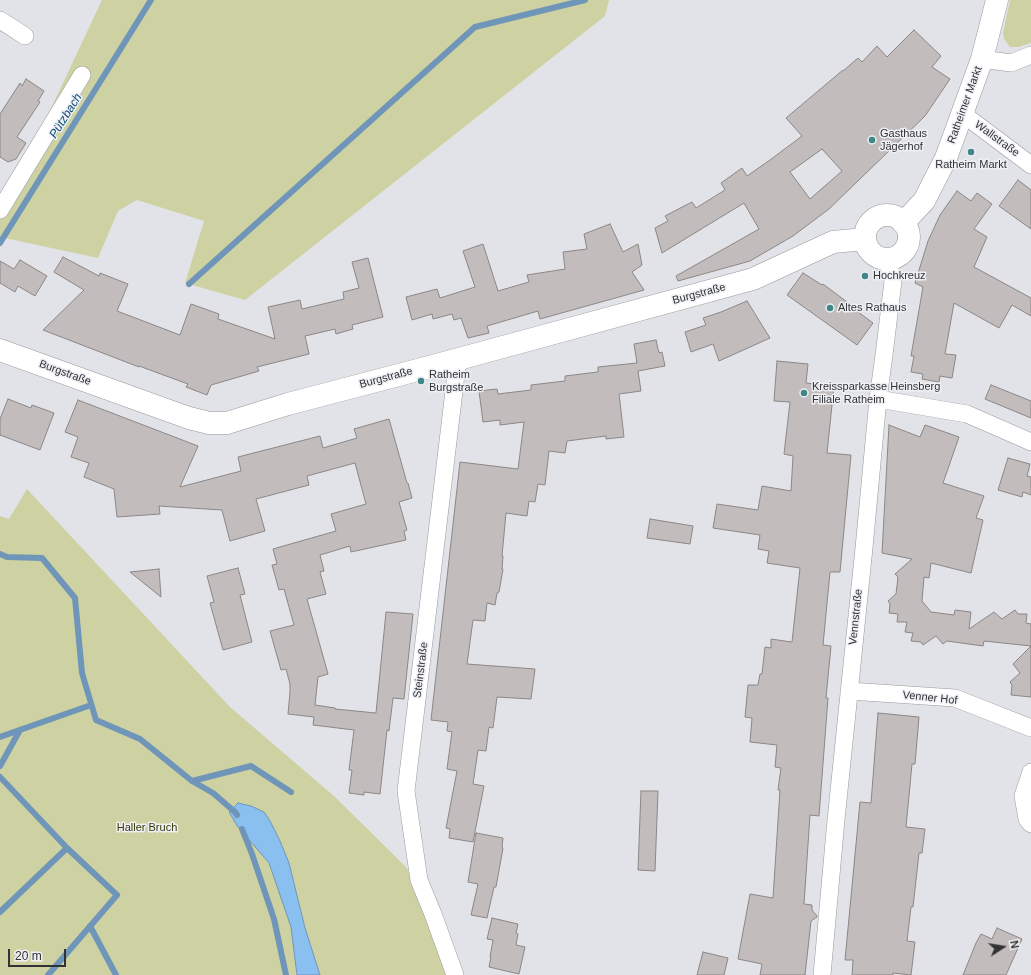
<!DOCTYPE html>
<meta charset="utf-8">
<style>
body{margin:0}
#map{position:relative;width:1031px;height:975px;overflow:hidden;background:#e1e3e8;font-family:Helvetica,sans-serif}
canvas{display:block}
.north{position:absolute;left:983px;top:927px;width:40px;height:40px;-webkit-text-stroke:3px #eff0f5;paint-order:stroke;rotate:78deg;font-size:11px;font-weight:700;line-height:16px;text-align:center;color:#313234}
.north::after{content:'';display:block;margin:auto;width:14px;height:18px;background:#313234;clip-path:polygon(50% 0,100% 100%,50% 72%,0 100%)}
.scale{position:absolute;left:8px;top:949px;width:58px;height:18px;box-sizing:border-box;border:2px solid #313234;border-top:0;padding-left:5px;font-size:12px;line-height:14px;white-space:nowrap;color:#313234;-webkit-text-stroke:3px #eff0f5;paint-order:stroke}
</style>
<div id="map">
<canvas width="1031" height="975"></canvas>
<div class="north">N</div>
<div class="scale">20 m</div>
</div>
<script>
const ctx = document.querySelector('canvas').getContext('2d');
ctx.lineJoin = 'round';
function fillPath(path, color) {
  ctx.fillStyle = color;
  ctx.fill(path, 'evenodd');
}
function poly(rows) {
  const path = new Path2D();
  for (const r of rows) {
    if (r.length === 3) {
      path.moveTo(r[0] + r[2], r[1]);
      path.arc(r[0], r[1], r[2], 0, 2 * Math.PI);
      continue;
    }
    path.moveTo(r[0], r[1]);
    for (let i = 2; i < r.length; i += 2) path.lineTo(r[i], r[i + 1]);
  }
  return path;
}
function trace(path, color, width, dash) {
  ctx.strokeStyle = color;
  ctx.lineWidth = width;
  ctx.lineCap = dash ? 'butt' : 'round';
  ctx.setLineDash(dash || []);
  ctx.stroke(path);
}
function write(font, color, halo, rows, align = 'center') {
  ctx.font = font + ' Helvetica,sans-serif';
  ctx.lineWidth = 3;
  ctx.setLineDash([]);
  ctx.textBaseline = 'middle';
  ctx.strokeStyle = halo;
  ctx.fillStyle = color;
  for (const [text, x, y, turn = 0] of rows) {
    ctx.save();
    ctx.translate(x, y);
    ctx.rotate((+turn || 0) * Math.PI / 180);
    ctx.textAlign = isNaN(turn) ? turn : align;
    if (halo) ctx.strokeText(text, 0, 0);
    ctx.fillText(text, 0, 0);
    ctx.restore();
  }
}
const green = poly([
 [102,0,609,0,605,16,245,300,185,283,204,221,137,200,118,211,98,258,0,237,0,217],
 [1010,0,1031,0,1031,43,1019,47,1010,47,1004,39,1003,33],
 [27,489,230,707,334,796,407,868,450,975,0,975,0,516,9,519]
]);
const water = poly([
 [238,803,251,806,264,812,270,821,280,841,289,863,305,928,320,975,297,975,291,927,269,863,238,827,229,812,238,803]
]);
const stream = poly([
 [0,243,151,0],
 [189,284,475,27,585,0],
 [0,554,7,557,42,558,75,598,82,673,96,720,140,739,192,781,213,793,235,812,237,815],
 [0,737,91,705],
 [0,766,20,730],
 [0,777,67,848,0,912],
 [192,781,251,766,291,792],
 [242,829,252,854,274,919,286,975],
 [90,926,116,975],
 [48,975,117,895,67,848]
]);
const building = poly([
 [914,30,941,56,932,67,950,79,925,116,829,209,793,236,750,261,678,281,676,276,759,229,744,203,662,253,655,228,668,221,665,216,692,202,696,208,725,190,721,183,742,168,747,176,770,160,802,136,786,118,843,70,843,71,858,58,862,62,877,46,887,57,914,30],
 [822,149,842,171,810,199,790,172,822,149],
 [26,79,44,91,38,101,40,102,17,137,26,143,16,159,8,162,0,157,0,114,20,83,22,86,26,79],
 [1018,180,1031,190,1031,229,999,206,1018,180],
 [957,191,971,201,977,193,992,204,974,229,987,237,974,267,1031,298,1031,316,1012,305,999,328,954,303,945,354,956,355,952,378,940,376,939,382,922,379,923,374,911,372,914,356,911,356,923,287,915,283,928,241,940,215,957,191],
 [610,224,623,252,638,244,642,265,632,272,644,290,540,319,538,311,487,326,489,333,468,338,461,318,454,320,452,314,433,319,432,314,412,320,406,297,437,289,440,298,475,287,463,251,483,244,498,291,529,282,527,275,565,269,563,252,587,249,584,234,610,224],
 [63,257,99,276,100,273,128,284,117,311,180,335,191,304,219,314,218,319,275,339,268,307,300,300,302,309,344,299,343,292,359,288,352,262,368,258,383,317,352,325,353,329,336,334,335,329,305,336,309,354,257,367,259,371,211,385,207,395,186,387,188,384,139,366,139,367,43,330,84,290,54,272,63,257],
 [20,260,47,276,35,296,18,286,15,292,0,283,0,261,14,269,20,260],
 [803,273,822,285,823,284,855,308,854,309,873,323,857,345,787,295,803,273],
 [747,301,770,338,719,361,713,344,691,352,685,332,706,325,703,318,721,312,747,301],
 [656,340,659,353,662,352,665,366,638,371,641,391,619,394,624,437,606,439,606,436,567,441,565,453,549,451,545,485,538,484,535,502,529,501,527,516,506,513,502,556,503,556,502,569,503,569,499,592,497,593,495,605,487,603,485,621,473,620,467,664,535,669,531,699,497,697,493,728,489,727,486,751,478,750,473,784,484,786,473,842,449,838,450,829,446,828,457,771,447,769,452,732,447,731,448,722,431,720,460,462,518,469,524,422,500,425,500,420,483,422,479,391,497,389,498,394,531,390,531,385,565,381,565,376,598,372,598,367,637,363,634,344,656,340],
 [777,361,808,364,806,383,834,386,827,453,851,455,840,572,830,572,823,645,831,646,826,698,828,698,819,816,810,815,804,904,812,905,812,910,817,916,817,917,811,921,805,975,760,975,762,964,738,959,750,894,773,898,780,790,778,790,781,768,775,767,777,745,750,742,752,718,745,717,748,685,758,685,760,674,762,674,765,647,771,648,771,639,792,642,800,568,767,563,769,551,758,549,760,535,713,528,717,504,758,510,762,486,791,491,793,456,784,454,790,402,774,401,777,361],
 [991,385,1031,401,1031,418,985,399,991,385],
 [8,399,31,408,32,405,54,413,40,450,0,435,0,419,8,399],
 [78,400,198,446,180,487,241,471,238,457,320,436,323,448,357,438,354,429,389,419,407,483,408,483,412,498,399,502,407,530,404,531,406,540,351,552,350,546,320,555,324,571,320,572,326,594,307,599,328,674,318,677,315,705,335,708,335,709,376,713,386,612,413,614,404,699,393,698,389,731,387,730,380,794,364,792,364,795,349,793,352,770,349,770,354,730,313,725,314,717,288,714,290,692,290,684,286,669,281,670,270,631,294,625,284,589,279,590,272,565,277,564,273,549,336,531,331,514,366,504,355,463,307,476,309,485,256,499,265,531,230,541,222,510,159,506,160,514,117,517,114,489,84,477,89,463,71,457,78,437,65,432,78,400],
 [889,425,920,437,925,425,959,437,943,483,984,496,976,518,983,520,971,573,931,563,929,578,924,577,922,601,931,612,954,615,955,610,971,612,969,629,994,612,1002,619,1015,610,1018,614,1027,614,1026,623,1031,624,1031,697,1011,695,1012,685,1010,682,1020,673,1013,664,1031,646,984,641,983,646,947,641,943,644,936,636,923,645,921,642,911,641,913,633,905,632,907,622,897,622,898,614,889,613,890,604,888,601,896,594,898,577,895,574,912,559,882,553,889,425],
 [1008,458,1030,464,1027,476,1031,477,1031,495,1023,492,1022,497,998,490,1008,458],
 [650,519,693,526,690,544,647,538,650,519],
 [238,568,245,594,240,595,252,642,223,650,210,603,214,602,207,576,238,568],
 [159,569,161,597,130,572,159,569],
 [878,713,919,717,915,764,912,764,906,827,925,829,922,853,919,853,913,907,911,907,907,941,915,942,911,975,893,973,893,975,852,975,853,960,845,960,860,802,871,803,878,713],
 [641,791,658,791,655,871,638,870,641,791],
 [476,833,503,838,502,847,503,848,496,887,494,887,487,918,471,915,478,884,468,882,476,833],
 [492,918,518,924,516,933,518,934,516,945,525,947,519,974,489,967,491,957,490,957,493,940,487,939,492,918],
 [997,928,1022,939,1006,975,963,975,976,943,981,934,992,939,997,928],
 [703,952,728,958,724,975,697,975,703,952]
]);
const street = poly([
 [0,20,25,36],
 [982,59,1011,63,1031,55],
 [963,114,1031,165],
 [0,210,82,75],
 [878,399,967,414,1031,442],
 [849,691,955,698,1031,728],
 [1031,772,1023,796,1027,819,1031,824],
 [455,975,433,914,419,880,406,791,458,358],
 [822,975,836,820,864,548,878,399,884,355,893,281,887,259]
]);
const secondary = poly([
 [887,237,22],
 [903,223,924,201,946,158,982,59,997,0],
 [0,350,189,418,209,423,227,423,288,404,433,366,753,279,833,242,865,239]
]);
const markers = [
 [872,140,4,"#3e8687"],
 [971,152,4,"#3e8687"],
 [865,276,4,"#3e8687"],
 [830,308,4,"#3e8687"],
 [421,381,4,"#3e8687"],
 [804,393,4,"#3e8687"]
];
const streetNames = [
 ["Ratheimer Markt",965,105,-70],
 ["Wallstraße",997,139,36],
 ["Burgstraße",699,294,-15],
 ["Burgstraße",65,373,20],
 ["Burgstraße",386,378,-15],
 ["Vennstraße",856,617,-84],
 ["Steinstraße",421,670,-83],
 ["Venner Hof",930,698,6]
];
const poiNames = [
 ["Gasthaus",880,134],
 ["Jägerhof",880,147],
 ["Ratheim Markt",971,165,"center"],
 ["Hochkreuz",873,276],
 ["Altes Rathaus",838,308],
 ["Ratheim",429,375],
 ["Burgstraße",429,388],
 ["Kreissparkasse Heinsberg",812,387],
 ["Filiale Ratheim",812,400]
];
const parkNames = [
 ["Haller Bruch",147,828]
];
const waterNames = [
 ["Pützbach",66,116,-58]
];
fillPath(green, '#ced2a2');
fillPath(water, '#8ac0f0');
trace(water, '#6f95b8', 1);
trace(stream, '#6f95b8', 6);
fillPath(building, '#c3bcbc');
trace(building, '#8c8685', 1);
trace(street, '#97989d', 18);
trace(secondary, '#97989d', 23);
trace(street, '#fff', 17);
trace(secondary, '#fff', 22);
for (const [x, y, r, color] of markers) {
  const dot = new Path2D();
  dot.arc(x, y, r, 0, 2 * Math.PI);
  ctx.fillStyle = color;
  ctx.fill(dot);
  trace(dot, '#eff0f5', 1.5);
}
write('11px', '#313234', '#eff0f5', streetNames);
write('11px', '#313234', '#eff0f5', poiNames, 'left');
write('11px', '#373903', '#eff0f5', parkNames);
write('italic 12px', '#0a4a76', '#eff0f5', waterNames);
</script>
